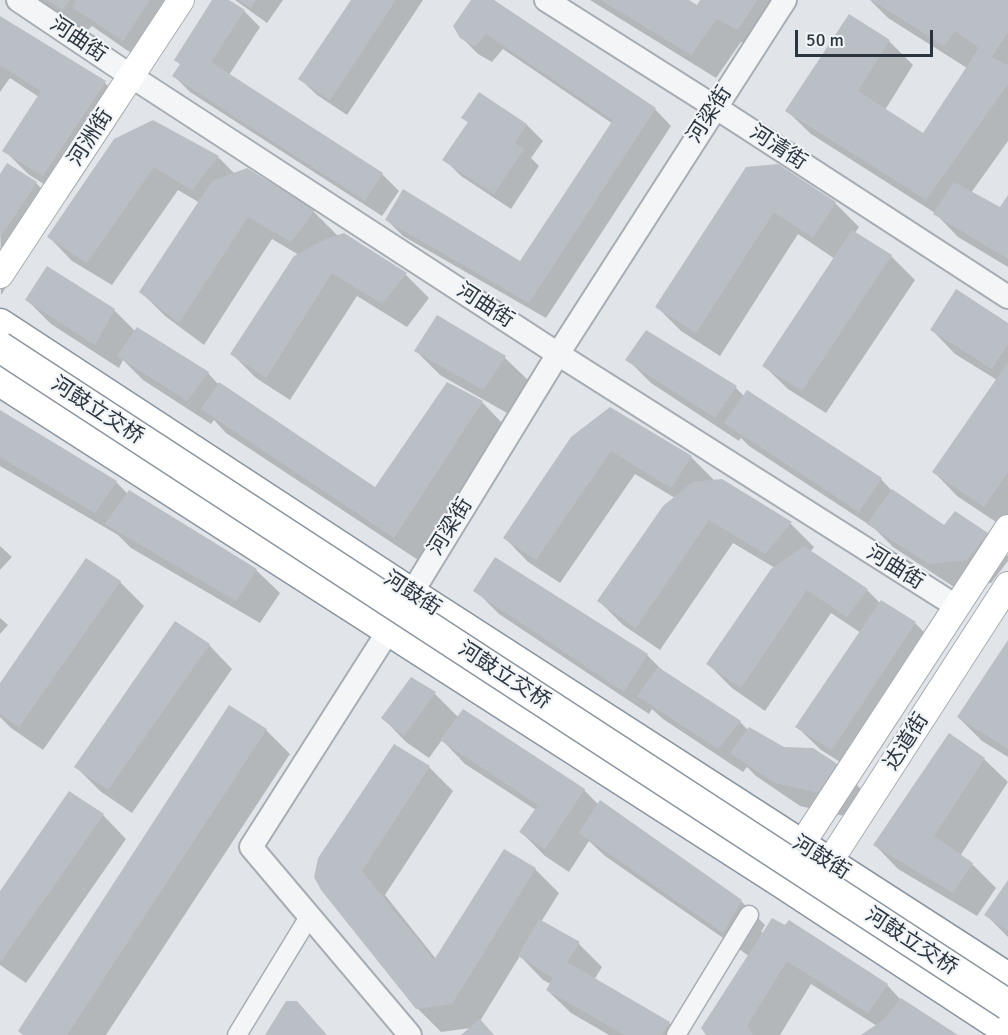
<!DOCTYPE html>
<meta charset="utf-8">
<style>
body{margin:0}
#map{position:relative;width:1008px;height:1035px;overflow:hidden;background:#e1e5e9;font-family:Signika,sans-serif}
canvas{display:block}
.scale{position:absolute;left:795px;top:30px;width:138px;height:27px;box-sizing:border-box;border:3px solid #2b353f;border-top:0;padding-left:8px;font-size:18px;line-height:21px;white-space:nowrap;color:#2b353f;-webkit-text-stroke:4px #f1f4f6;paint-order:stroke}
</style>
<div id="map">
<canvas width="1008" height="1035"></canvas>
<div class="scale">50 m</div>
</div>
<script>
const ctx = document.querySelector('canvas').getContext('2d');
ctx.lineJoin = 'round';
function fillPath(path, color) {
  ctx.fillStyle = color;
  ctx.fill(path, 'evenodd');
}
function poly(rows) {
  const path = new Path2D();
  for (const r of rows) {
    path.moveTo(r[0], r[1]);
    for (let i = 2; i < r.length; i += 2) path.lineTo(r[i], r[i + 1]);
  }
  return path;
}
function trace(path, color, width, dash) {
  ctx.strokeStyle = color;
  ctx.lineWidth = width;
  ctx.lineCap = dash ? 'butt' : 'round';
  ctx.setLineDash(dash || []);
  ctx.stroke(path);
}
function write(font, color, halo, rows, align = 'center') {
  ctx.font = font + ' Signika,"Noto Sans SC",sans-serif';
  ctx.lineWidth = 4.5;
  ctx.setLineDash([]);
  ctx.textBaseline = 'middle';
  ctx.strokeStyle = halo;
  ctx.fillStyle = color;
  for (const [text, x, y, turn = 0] of rows) {
    ctx.save();
    ctx.translate(x, y);
    ctx.rotate((+turn || 0) * Math.PI / 180);
    ctx.textAlign = isNaN(turn) ? turn : align;
    if (halo) ctx.strokeText(text, 0, 0);
    ctx.fillText(text, 0, 0);
    ctx.restore();
  }
}
const shadow = poly([
 [38,0,189,0,147,64,92,26,86,32],
 [214,0,227,0,244,11,260,27,229,75,382,174,399,191,382,216,190,92,174,76,181,65,175,60],
 [235,0,283,0,267,23],
 [352,0,423,0,347,115,317,95,300,79],
 [472,0,492,0,655,109,671,126,546,318,403,236,387,220,520,263,613,124,503,49,492,62,478,54,461,37],
 [590,0,686,0,697,7,701,0,796,0,762,52,741,42,716,78],
 [870,0,1008,0,1008,141,971,193,1001,209,1008,198,1008,267,958,237,935,213,811,134,787,111,889,41,913,65,885,110,923,135,967,68,888,18],
 [0,18,105,83,128,106,67,199,28,174,4,150,39,97,10,78,0,92],
 [479,94,527,125,543,141,531,158,539,166,511,209,461,176,444,159,469,123,463,118],
 [153,122,219,158,235,174,247,170,314,212,339,237,344,235,406,275,429,298,407,327,357,296,290,400,256,378,232,354,299,255,272,239,204,345,165,316,141,292,200,203,178,190,112,285,72,261,49,237],
 [777,166,835,203,859,227,855,233,891,256,915,280,826,413,788,389,764,366,835,259,798,234,720,356,681,331,657,307],
 [0,177,36,183,60,207,1,295],
 [47,268,114,310,136,332,208,373,219,385,376,489,482,402,505,426,418,560,226,433,214,420,211,424,143,380,123,360,119,368,51,324,27,300],
 [437,317,505,358,529,381,507,413,440,375,416,351],
 [1008,324,1008,530,957,496,934,472,997,380,955,354,932,330],
 [647,332,736,388,744,396,881,479,893,492,944,527,987,534,1008,556,1008,561,991,583,954,587,893,547,874,528,749,446,741,438,739,441,651,383,627,359],
 [0,412,116,482,128,494,129,492,256,570,280,593,260,623,131,548,118,535,0,466],
 [572,438,691,457,715,481,722,481,791,524,814,547,810,552,867,590,880,603,881,602,915,623,939,647,856,772,821,750,797,727,861,633,831,613,765,711,732,688,708,664,775,568,733,543,660,650,623,625,599,601,675,498,635,474,560,583,528,562,505,538],
 [0,546,12,557,0,570],
 [120,582,144,606,43,750,11,728,0,717,0,686],
 [475,590,647,655,667,675,740,722,748,730,784,748,838,766,862,790,844,816,800,806,756,776,747,767,743,772,663,719,652,709,649,714,499,614],
 [0,618,8,625,0,634],
 [1008,642,1008,757,982,741,958,717],
 [209,645,232,669,132,813,100,791,76,767],
 [435,694,458,717,584,790,599,805,600,802,742,902,765,925,761,932,887,985,902,1001,955,1035,864,1035,877,1026,811,984,780,1035,708,1035,749,956,605,856,589,841,569,872,545,856,521,832,536,810,465,764,442,740,429,758,406,742,383,718],
 [230,707,266,730,290,754,106,1035,23,1035],
 [984,759,1008,782,960,856,972,864,996,888,977,916,898,869,875,845],
 [429,767,453,791,385,895,436,959,504,851,535,869,559,893,541,922,579,944,602,967,594,980,669,1023,680,1035,609,1035,571,1013,547,990,551,984,543,980,520,956,480,1021,494,1035,463,1035,471,1028,441,1032,417,1008,323,889],
 [103,815,126,839,26,983,0,965,0,894],
 [1008,882,1008,937,986,915]
]);
const building = poly([
 [48,0,70,0,62,10],
 [76,0,150,0,123,41,72,7],
 [212,0,229,0,245,10,211,62,383,173,365,201,172,76,180,64,174,60],
 [238,0,256,0,251,8],
 [351,0,396,0,330,100,298,79],
 [471,0,494,0,656,108,529,303,385,220,403,189,520,261,613,120,486,34,475,47,460,38,453,26],
 [601,0,689,0,697,5,700,0,757,0,738,30,717,19,691,55],
 [871,0,1008,0,1008,32,992,57,1008,65,1008,84,926,200,785,111,849,14,890,40,858,91,923,133,979,48,955,31,944,46],
 [0,16,106,81,43,176,2,151,41,91,0,65],
 [479,92,527,124,515,143,524,149,494,194,442,160,468,122,461,118],
 [153,120,219,156,192,190,154,167,87,263,47,237,114,139],
 [7,163,37,182,0,238,0,174],
 [778,164,836,202,813,238,774,212,696,333,655,307,746,167],
 [247,168,315,210,291,242,248,217,179,323,139,292,212,181],
 [954,182,1000,207,1008,195,1008,259,933,214],
 [852,230,892,255,802,391,762,366],
 [344,233,407,273,382,304,332,273,266,378,230,354,294,256,326,239],
 [47,266,115,309,95,345,25,300],
 [956,289,1008,323,1008,344,992,369,930,330],
 [437,315,506,356,483,390,414,351],
 [137,327,209,372,187,401,117,356],
 [646,330,737,386,715,418,625,360],
 [1008,362,1008,472,984,507,932,472],
 [219,382,375,487,447,382,483,401,394,538,201,409],
 [747,390,882,478,859,512,724,423],
 [610,407,692,456,671,488,611,451,536,560,503,538,571,437],
 [0,410,117,481,95,513,0,457],
 [722,479,792,522,765,554,709,520,636,628,597,601,663,506,693,482],
 [892,489,944,525,955,511,988,533,967,560,929,564,867,524],
 [129,490,257,569,236,601,105,524],
 [804,546,868,589,847,617,807,590,741,688,706,664,771,569],
 [495,557,648,654,624,692,473,591],
 [86,558,121,581,19,727,0,714,0,683],
 [881,600,916,622,832,750,795,727],
 [175,621,210,644,108,790,74,767],
 [1008,640,1008,749,957,717],
 [658,667,741,721,718,749,637,696],
 [411,677,436,692,404,736,381,718],
 [229,705,267,729,67,1035,23,1035,18,1031],
 [463,709,585,789,545,849,519,832,538,805,440,740],
 [749,727,784,747,813,748,839,765,820,793,775,783,730,753],
 [949,733,985,758,934,836,973,863,953,893,873,845],
 [394,744,430,766,362,871,434,960,504,849,536,868,452,1004,416,1009,321,890,314,877,318,858],
 [69,791,104,814,2,960,0,959,0,891],
 [600,800,742,900,723,933,579,833],
 [1008,880,1008,931,984,915],
 [772,918,785,925,789,920,888,984,868,1013,787,961,747,1026,753,1035,706,1035,701,1028],
 [539,919,580,942,567,962,670,1022,662,1035,625,1035,546,990,553,978,518,956],
 [901,998,958,1035,861,1035,883,1020],
 [286,1001,297,1001,327,1035,265,1035],
 [480,1019,494,1035,461,1035]
]);
const minor = poly([
 [237,1035,309,917],
 [676,1035,749,915]
]);
const tertiary = poly([
 [18,0,131,76,558,354,956,606],
 [546,0,715,107,1008,297],
 [410,1035,251,847,389,630,558,354,785,0]
]);
const secondary = poly([
 [0,275,181,0],
 [790,862,1008,528],
 [819,878,1008,585]
]);
const trunk = poly([
 [0,324,411,593,1008,978],
 [0,381,778,880,1008,1031]
]);
const trunkBridge = poly([
 [0,347,1008,1005]
]);
const streetNames = [
 ["河曲街",78,40,34],
 ["河梁街",710,115,-57],
 ["河洲街",91,138,-57],
 ["河清街",778,148,33],
 ["河曲街",485,306,33],
 ["河鼓立交桥",97,411,33],
 ["河梁街",451,527,-58],
 ["河曲街",895,568,32],
 ["河鼓街",412,594,33],
 ["河鼓立交桥",504,676,33],
 ["达道街",907,742,-57],
 ["河鼓街",821,858,32],
 ["河鼓立交桥",911,942,33]
];
fillPath(shadow, '#0003');
fillPath(building, '#b9bfc5');
trace(minor, '#a7adb3', 21);
trace(tertiary, '#a7adb3', 26);
trace(secondary, '#a7adb3', 28);
trace(trunk, '#8a949e', 33);
trace(minor, '#f4f5f7', 18);
trace(tertiary, '#f4f5f7', 22);
trace(secondary, '#fff', 26);
trace(trunk, '#fff', 30);
trace(trunkBridge, '#8a949e', 33, []);
trace(trunkBridge, '#fff', 30);
write('21px', '#2b353f', '#f1f4f6', streetNames);
</script>
